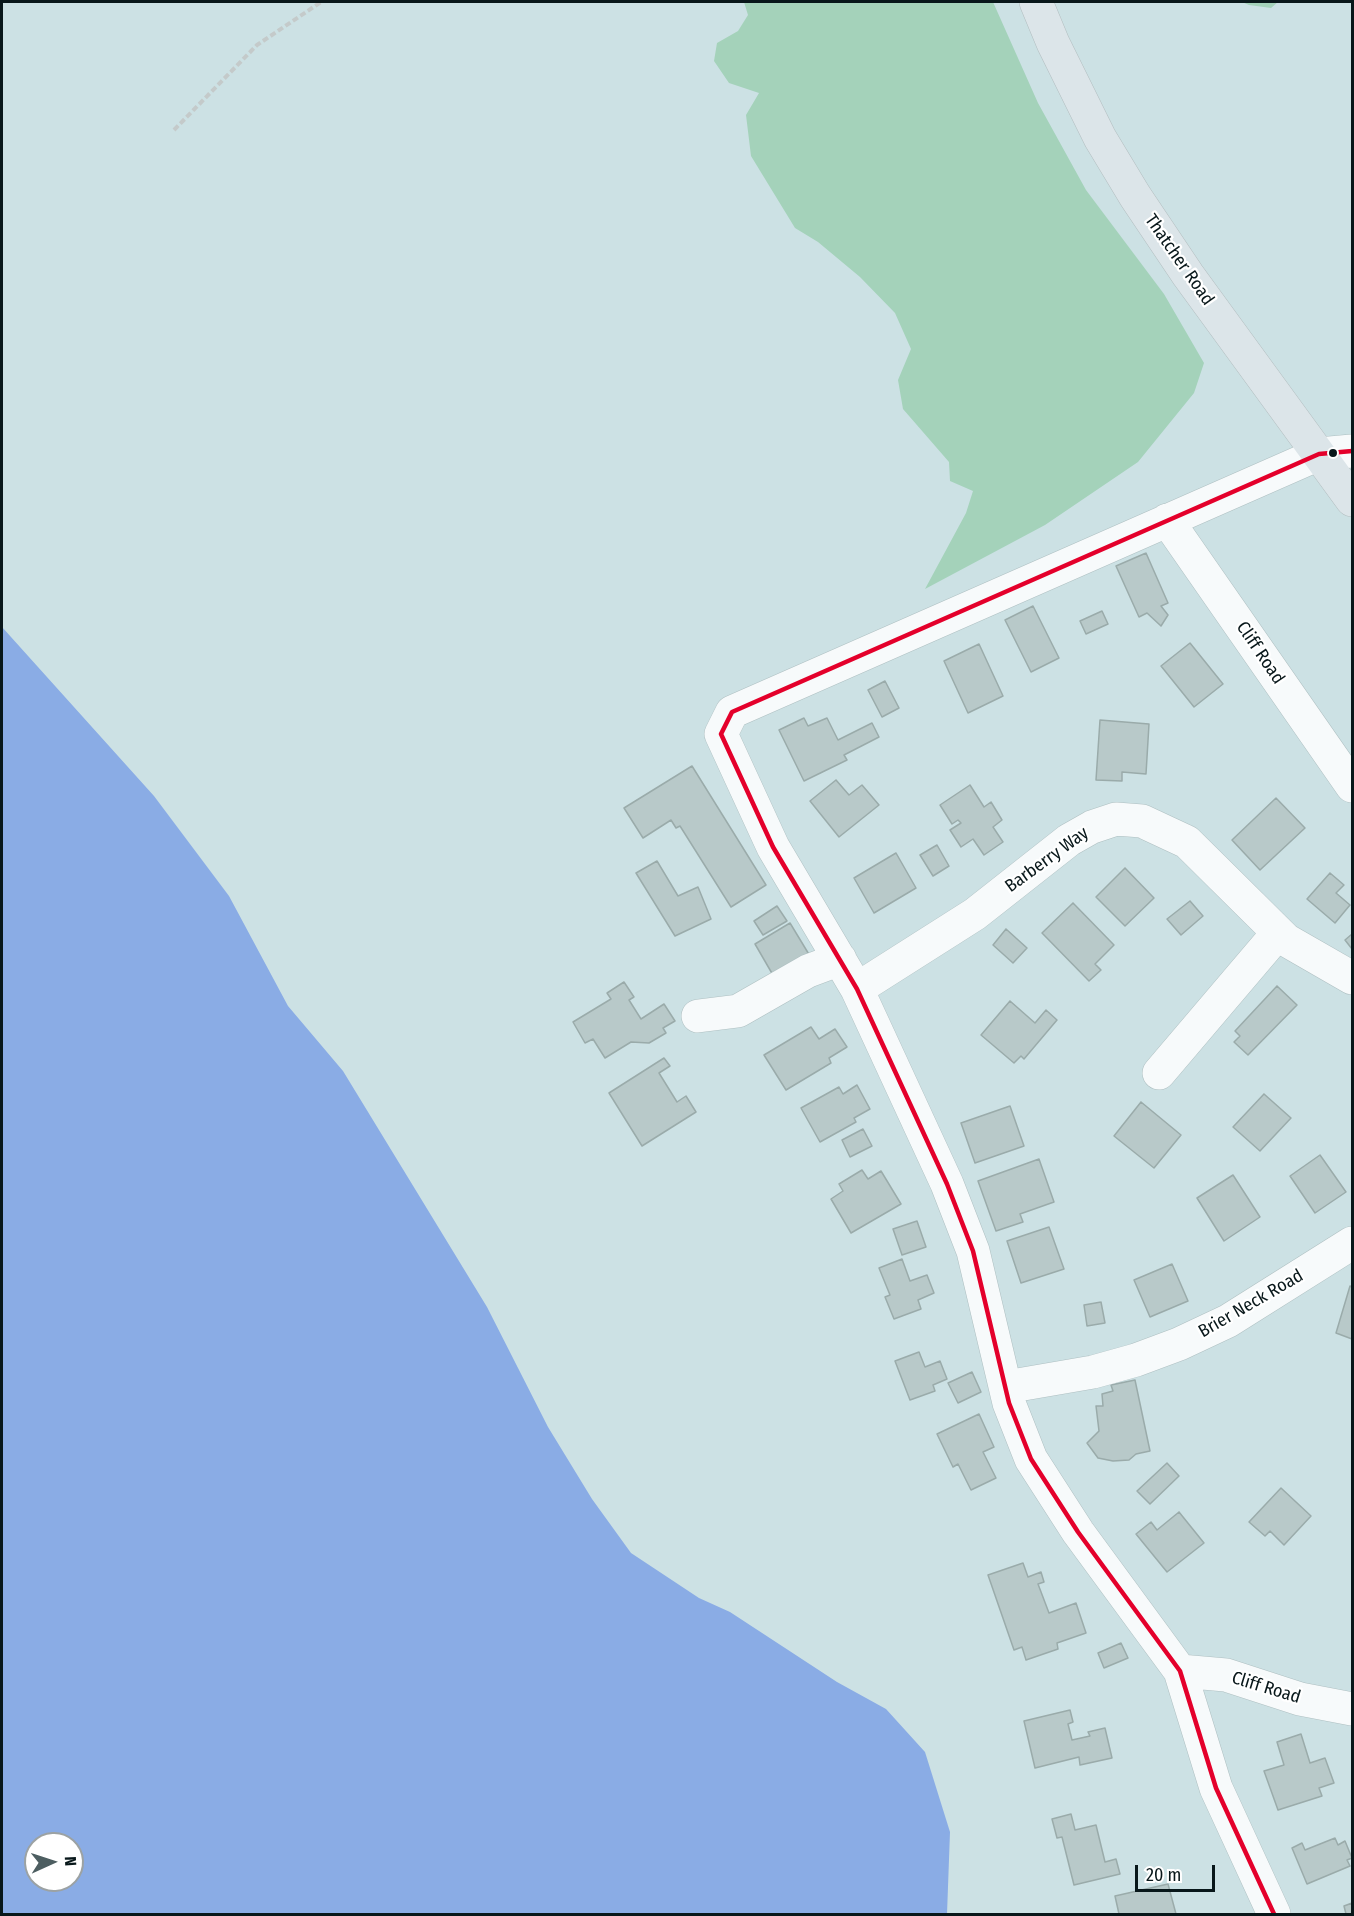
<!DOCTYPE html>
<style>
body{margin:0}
#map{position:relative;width:1354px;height:1916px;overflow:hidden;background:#cce1e4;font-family:"Fira Sans Condensed",sans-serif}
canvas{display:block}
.frame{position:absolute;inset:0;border:3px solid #08171a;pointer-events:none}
.north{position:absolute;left:24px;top:1832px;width:60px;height:60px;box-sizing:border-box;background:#fff;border:2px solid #9ca2a3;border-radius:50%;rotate:87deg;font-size:16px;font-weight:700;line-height:24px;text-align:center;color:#08171a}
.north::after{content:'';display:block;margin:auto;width:21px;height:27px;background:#4d5e61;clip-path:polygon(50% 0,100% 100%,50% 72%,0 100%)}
.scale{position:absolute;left:1135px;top:1865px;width:80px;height:27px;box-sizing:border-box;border:3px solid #08171a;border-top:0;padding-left:8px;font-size:18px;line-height:21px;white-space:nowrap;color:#08171a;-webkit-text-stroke:4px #fff;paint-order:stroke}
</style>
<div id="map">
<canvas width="1354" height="1916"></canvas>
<div class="frame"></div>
<div class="north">N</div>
<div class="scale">20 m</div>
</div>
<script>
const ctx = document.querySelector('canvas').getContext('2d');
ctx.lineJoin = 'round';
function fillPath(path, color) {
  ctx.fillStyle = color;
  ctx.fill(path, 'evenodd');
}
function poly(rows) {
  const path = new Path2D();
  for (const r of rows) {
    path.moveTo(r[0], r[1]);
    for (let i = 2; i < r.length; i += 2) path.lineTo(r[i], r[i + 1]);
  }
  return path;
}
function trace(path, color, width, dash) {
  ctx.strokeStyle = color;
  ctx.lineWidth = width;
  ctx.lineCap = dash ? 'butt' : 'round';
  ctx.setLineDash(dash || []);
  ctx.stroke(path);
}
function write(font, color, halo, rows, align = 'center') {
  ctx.font = font + ' "Fira Sans Condensed",sans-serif';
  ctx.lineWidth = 4.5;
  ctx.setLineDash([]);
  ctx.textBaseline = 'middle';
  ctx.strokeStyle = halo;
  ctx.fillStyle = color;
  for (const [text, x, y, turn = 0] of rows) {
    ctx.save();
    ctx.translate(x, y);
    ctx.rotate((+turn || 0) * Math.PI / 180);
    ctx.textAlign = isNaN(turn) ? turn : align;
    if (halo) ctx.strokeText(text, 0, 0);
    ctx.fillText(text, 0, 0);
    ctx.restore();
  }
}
const green = poly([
 [744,2,993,2,1038,103,1086,190,1164,294,1204,363,1194,393,1138,462,1045,525,925,589,966,513,973,491,950,481,949,462,903,409,898,380,911,349,895,313,860,277,818,242,795,228,751,156,746,115,759,93,729,83,714,61,717,43,738,31,748,15],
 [1242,2,1278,2,1271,8,1249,5]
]);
const water = poly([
 [2,627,154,796,229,896,288,1006,343,1071,487,1307,548,1427,592,1499,631,1553,699,1598,730,1612,837,1682,886,1709,925,1752,950,1832,947,1914,2,1914],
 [36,1844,72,1844,72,1880,36,1880]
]);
const building = poly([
 [1146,553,1168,603,1161,606,1168,615,1161,626,1147,613,1139,617,1116,566,1146,553],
 [1033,606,1059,658,1031,672,1005,620,1033,606],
 [1102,611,1108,624,1086,634,1080,621,1102,611],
 [1190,643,1223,684,1194,707,1161,666,1190,643],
 [979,644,1003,696,968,713,944,661,979,644],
 [885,681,899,708,882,717,868,690,885,681],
 [804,718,808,726,827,718,838,740,872,723,879,737,844,755,847,760,804,781,779,730,804,718],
 [1100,720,1149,724,1146,774,1122,772,1122,781,1096,780,1100,720],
 [692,766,766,885,731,907,680,826,676,828,671,820,643,838,624,808,692,766],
 [836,780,849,795,862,785,879,805,839,837,810,801,836,780],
 [970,785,984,807,991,802,1002,820,993,827,1003,842,984,855,973,839,961,847,950,830,961,823,958,820,952,824,940,805,970,785],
 [1276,798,1305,828,1260,870,1232,840,1276,798],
 [937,845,949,866,933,876,920,855,937,845],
 [896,853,916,888,874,913,854,878,896,853],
 [657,861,678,896,698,887,711,919,675,936,636,873,657,861],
 [1125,868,1154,898,1125,926,1096,897,1125,868],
 [1330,873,1344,885,1336,893,1350,905,1335,923,1307,899,1330,873],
 [1190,901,1203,916,1181,935,1167,919,1190,901],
 [1073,903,1114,945,1095,964,1101,970,1089,981,1042,933,1073,903],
 [777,906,787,921,763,935,754,921,777,906],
 [790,923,813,961,777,982,755,944,790,923],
 [1006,929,1027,948,1013,963,993,945,1006,929],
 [1352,934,1352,949,1345,940,1352,934],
 [624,982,634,997,629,1000,641,1019,664,1004,675,1021,663,1028,666,1033,649,1043,631,1042,605,1058,593,1039,585,1043,573,1022,611,999,607,993,624,982],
 [1277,986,1297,1005,1248,1055,1234,1042,1240,1036,1235,1031,1277,986],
 [1010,1001,1035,1023,1046,1010,1057,1020,1024,1059,1021,1056,1014,1063,981,1035,1010,1001],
 [811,1027,819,1039,835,1029,847,1047,829,1058,831,1063,786,1090,764,1055,811,1027],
 [664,1058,670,1066,659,1073,677,1102,686,1096,696,1112,642,1146,609,1093,664,1058],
 [857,1085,870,1109,854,1118,856,1122,820,1142,801,1108,839,1087,843,1094,857,1085],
 [1264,1094,1291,1118,1260,1151,1233,1127,1264,1094],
 [1141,1102,1181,1135,1154,1168,1114,1136,1141,1102],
 [1010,1106,1024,1146,975,1163,961,1123,1010,1106],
 [863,1129,872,1146,850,1157,842,1140,863,1129],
 [1320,1155,1346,1192,1315,1213,1290,1176,1320,1155],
 [1039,1159,1054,1202,1020,1214,1023,1222,996,1231,978,1181,1039,1159],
 [862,1170,868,1179,881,1171,901,1204,851,1233,831,1199,843,1191,839,1184,862,1170],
 [1233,1175,1260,1217,1224,1241,1197,1198,1233,1175],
 [917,1221,926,1247,902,1255,893,1229,917,1221],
 [1049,1227,1064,1269,1021,1283,1007,1241,1049,1227],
 [902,1259,910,1281,927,1275,934,1293,918,1300,921,1309,894,1319,885,1297,890,1295,879,1268,902,1259],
 [1172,1264,1188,1301,1150,1317,1134,1280,1172,1264],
 [1350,1286,1352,1287,1352,1339,1336,1333,1350,1286],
 [1101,1302,1105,1323,1087,1326,1084,1305,1101,1302],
 [919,1352,925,1367,940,1361,947,1379,933,1385,935,1391,910,1400,895,1361,919,1352],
 [972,1372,981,1392,958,1403,948,1383,972,1372],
 [1135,1380,1150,1451,1136,1454,1129,1460,1113,1461,1098,1458,1087,1443,1099,1431,1096,1406,1103,1406,1102,1394,1113,1391,1111,1385,1135,1380],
 [979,1414,994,1447,983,1452,996,1478,971,1490,958,1464,953,1467,937,1434,979,1414],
 [1167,1463,1179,1476,1150,1504,1137,1491,1167,1463],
 [1281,1488,1311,1516,1284,1545,1270,1531,1265,1536,1249,1522,1281,1488],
 [1179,1512,1204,1543,1167,1572,1136,1534,1151,1522,1157,1530,1179,1512],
 [1023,1563,1028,1577,1041,1572,1044,1582,1038,1584,1049,1613,1076,1603,1086,1633,1057,1643,1058,1649,1026,1660,1022,1647,1014,1650,988,1575,1023,1563],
 [1121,1643,1128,1658,1104,1668,1098,1653,1121,1643],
 [1070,1710,1073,1722,1068,1724,1072,1740,1090,1736,1088,1732,1105,1728,1112,1758,1080,1765,1079,1757,1035,1768,1024,1721,1070,1710],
 [1301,1734,1310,1763,1325,1758,1334,1783,1319,1788,1322,1796,1278,1810,1264,1771,1284,1765,1277,1742,1301,1734],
 [1071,1814,1075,1830,1096,1825,1105,1862,1116,1859,1120,1874,1074,1885,1062,1837,1057,1838,1052,1819,1071,1814],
 [1335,1838,1338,1845,1345,1841,1352,1858,1347,1860,1350,1866,1307,1884,1292,1848,1302,1843,1305,1850,1335,1838],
 [1168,1884,1176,1914,1119,1914,1115,1896,1168,1884],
 [1352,1903,1352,1914,1346,1914,1344,1906,1352,1903]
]);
const path = poly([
 [174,130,257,45,321,2]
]);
const minor = poly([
 [1167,520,1352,786],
 [857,989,975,914,1069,840,1092,827,1116,819,1142,821,1187,842,1286,940,1352,978],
 [698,1016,738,1011,808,971,840,959],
 [1159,1073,1278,933],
 [1006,1387,1093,1372,1136,1360,1179,1344,1228,1321,1352,1243],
 [1180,1671,1226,1675,1300,1699,1352,1709],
 [1274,1914,1216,1788,1180,1671,1078,1532,1031,1459,1009,1403,973,1251,947,1184,857,989,773,847,721,734,732,712,1319,454,1352,451]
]);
const major = poly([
 [1036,2,1053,43,1100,138,1135,196,1188,275,1352,500]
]);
const bus1 = poly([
 [1274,1914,1216,1788,1180,1671,1078,1532,1031,1459,1009,1403,973,1251,947,1184,857,989,773,847,721,734,732,712,1319,454,1352,451]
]);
const markers = [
 [1333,453,5,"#08171a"]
];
const streetNames = [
 ["Thatcher Road",1179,260,55],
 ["Cliff Road",1260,653,56],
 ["Barberry Way",1047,860,-36],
 ["Brier Neck Road",1251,1304,-30],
 ["Cliff Road",1266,1688,17]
];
fillPath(green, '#a4d2ba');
fillPath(water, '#8aace5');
fillPath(building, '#b8c9c9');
trace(building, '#9aabaa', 1.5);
trace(minor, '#aebfc1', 34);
trace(major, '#b2bdbf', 34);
trace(path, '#c4caca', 4, [6, 3]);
trace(minor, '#f7fafb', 33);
trace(major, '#dce5e9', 33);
trace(bus1, '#e4002b', 4.5);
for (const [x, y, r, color] of markers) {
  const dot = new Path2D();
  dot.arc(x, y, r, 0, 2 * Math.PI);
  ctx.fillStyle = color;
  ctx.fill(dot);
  trace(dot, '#fff', 2);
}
write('18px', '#08171a', '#fff', streetNames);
</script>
